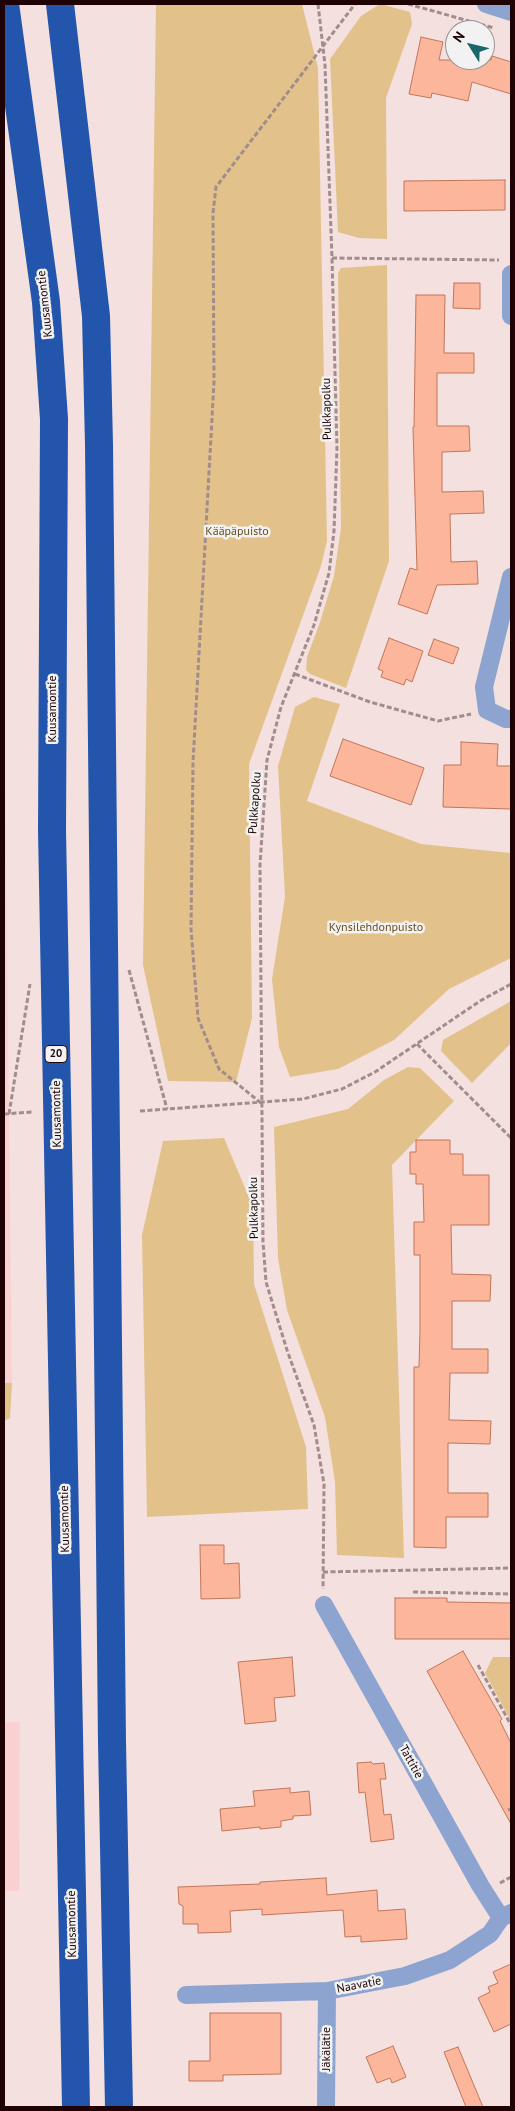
<!DOCTYPE html>
<meta charset="utf-8">
<style>
body{margin:0}
#map{position:relative;width:515px;height:2111px;overflow:hidden;background:#f3e0df;font-family:"PT Sans",sans-serif}
canvas{display:block}
.frame{position:absolute;inset:0;border:5px solid #1e0204;pointer-events:none}
.north{position:absolute;left:445px;top:20px;width:50px;height:50px;box-sizing:border-box;background:#f2f2f2;border:1px solid #9d9293;border-radius:50%;rotate:306deg;font-size:14px;font-weight:700;line-height:20px;text-align:center;color:#1e0204}
.north::after{content:'';display:block;margin:auto;width:18px;height:22px;background:#19676b;clip-path:polygon(50% 0,100% 100%,50% 72%,0 100%)}
</style>
<div id="map">
<canvas width="515" height="2111"></canvas>
<div class="frame"></div>
<div class="north">N</div>
</div>
<script>
const ctx = document.querySelector('canvas').getContext('2d');
ctx.lineJoin = 'round';
function fillPath(path, color) {
  ctx.fillStyle = color;
  ctx.fill(path, 'evenodd');
}
function poly(rows) {
  const path = new Path2D();
  for (const r of rows) {
    path.moveTo(r[0], r[1]);
    for (let i = 2; i < r.length; i += 2) path.lineTo(r[i], r[i + 1]);
  }
  return path;
}
function trace(path, color, width, dash) {
  ctx.strokeStyle = color;
  ctx.lineWidth = width;
  ctx.lineCap = dash ? 'butt' : 'round';
  ctx.setLineDash(dash || []);
  ctx.stroke(path);
}
function write(font, color, halo, rows, align = 'center') {
  ctx.font = font + ' "PT Sans",sans-serif';
  ctx.lineWidth = 5;
  ctx.setLineDash([]);
  ctx.textBaseline = 'middle';
  ctx.strokeStyle = halo;
  ctx.fillStyle = color;
  for (const [text, x, y, turn = 0] of rows) {
    ctx.save();
    ctx.translate(x, y);
    ctx.rotate((+turn || 0) * Math.PI / 180);
    ctx.textAlign = isNaN(turn) ? turn : align;
    if (halo) ctx.strokeText(text, 0, 0);
    ctx.fillText(text, 0, 0);
    ctx.restore();
  }
}
const built = poly([
 [4,696,12,1383,4,1383],
 [4,1722,20,1722,19,1891,4,1891]
]);
const green = poly([
 [156,4,302,4,318,68,327,541,321,566,249,764,252,1018,236,1082,168,1081,143,965],
 [380,4,410,12,412,24,386,98,387,239,359,238,338,232,330,59,361,16],
 [387,265,389,561,346,688,310,674,306,670,307,657,320,622,334,576,341,528,338,273,341,268],
 [314,697,340,704,307,801,421,844,511,853,511,958,449,989,394,1040,338,1069,290,1077,279,1047,272,979,285,897,278,766,295,707],
 [511,1001,511,1043,472,1083,441,1051,443,1040],
 [408,1067,420,1068,454,1101,392,1165,404,1558,337,1555,335,1482,325,1417,287,1310,278,1258,274,1127,348,1109,384,1080],
 [224,1138,253,1207,254,1284,306,1447,308,1509,147,1517,142,1235,163,1141],
 [4,1383,12,1383,10,1418,4,1421],
 [493,1657,510,1657,511,1659,511,1721,485,1673]
]);
const building = poly([
 [421,37,443,42,439,60,491,60,492,56,511,62,511,94,472,82,468,101,432,93,431,98,409,94,421,37],
 [505,180,505,210,404,211,404,181,505,180],
 [454,283,480,283,480,309,453,308,454,283],
 [416,295,445,295,444,353,474,353,474,373,437,373,437,426,469,426,470,451,442,452,442,492,483,491,484,513,450,514,451,562,477,561,478,584,437,585,427,614,398,604,410,568,417,570,413,427,414,427,416,295],
 [389,638,423,651,412,682,406,679,404,685,381,677,383,671,378,669,389,638],
 [434,639,459,648,453,664,428,655,434,639],
 [343,739,424,768,411,805,330,776,343,739],
 [461,742,498,744,497,766,511,766,511,809,443,807,444,765,461,765,461,742],
 [416,1140,450,1140,450,1154,463,1154,463,1175,489,1175,489,1225,451,1225,452,1274,491,1275,490,1301,452,1301,452,1349,488,1349,488,1373,450,1373,449,1420,491,1421,490,1444,448,1443,448,1493,488,1493,488,1517,446,1517,446,1548,414,1547,414,1367,419,1367,420,1329,420,1255,414,1255,414,1222,424,1222,423,1184,416,1184,416,1174,410,1174,410,1152,416,1152,416,1140],
 [200,1545,224,1545,224,1564,239,1563,240,1598,201,1599,200,1545],
 [395,1598,447,1598,447,1602,511,1603,511,1639,395,1639,395,1598],
 [463,1651,502,1719,500,1721,511,1743,511,1824,427,1671,463,1651],
 [292,1657,295,1696,274,1698,276,1721,245,1724,238,1662,292,1657],
 [371,1762,373,1764,384,1763,386,1779,380,1779,384,1815,391,1814,394,1839,371,1842,365,1792,359,1793,357,1763,371,1762],
 [290,1788,290,1793,309,1791,311,1815,293,1816,293,1819,281,1821,281,1827,260,1829,260,1827,222,1831,220,1809,255,1806,253,1791,290,1788],
 [326,1878,327,1895,377,1890,378,1911,405,1909,407,1939,361,1942,361,1936,345,1937,343,1910,262,1915,262,1909,230,1911,231,1932,198,1933,198,1924,183,1924,183,1906,179,1904,178,1887,260,1884,260,1882,326,1878],
 [511,1964,511,2024,494,2032,478,1998,490,1992,488,1987,498,1983,493,1972,511,1964],
 [210,2013,281,2013,281,2074,223,2075,223,2081,189,2081,189,2061,210,2061,210,2013],
 [393,2046,406,2077,392,2083,390,2078,377,2083,366,2057,393,2046],
 [458,2047,483,2107,466,2107,444,2052,458,2047]
]);
const path = poly([
 [318,4,325,65,332,258,337,448,334,531,329,573,314,625,281,707,267,760,260,865,263,1242,266,1282,287,1350,314,1425,324,1484,323,1589],
 [408,4,494,28],
 [332,258,499,260],
 [295,674,370,702,438,721,471,714],
 [129,970,167,1109],
 [417,1044,511,1138],
 [261,1103,219,1069,198,1018,191,929,193,762,214,382,213,213,216,187,355,4],
 [140,1111,303,1099,342,1089,375,1072,480,1001,511,984],
 [4,1114,32,1112],
 [9,1114,30,984],
 [323,1572,511,1568],
 [413,1592,511,1594],
 [478,1665,511,1725],
 [508,1810,511,1809],
 [500,1883,511,1877]
]);
const street = poly([
 [486,4,511,12],
 [511,274,511,316],
 [511,577,484,687,487,710,506,719,511,719],
 [324,1605,480,1885,501,1918],
 [186,1995,327,1991,405,1976,450,1960,490,1934,501,1918,511,1913],
 [326,2107,327,1991]
]);
const highway = poly([
 [5,4,46,302,54,419,52,830,76,2107],
 [60,4,96,316,99,445,112,1742,119,2107]
]);
const shields = [
 [56,1054,22]
];
const shieldNames = [
 ["20",56,1054]
];
const streetNames = [
 ["Kuusamontie",45,304,-96],
 ["Pulkkapolku",327,409,-91],
 ["Kuusamontie",53,709,-90],
 ["Pulkkapolku",255,803,-86],
 ["Kuusamontie",57,1114,-91],
 ["Pulkkapolku",254,1208,-91],
 ["Kuusamontie",65,1519,-91],
 ["Tattitie",411,1762,61],
 ["Kuusamontie",72,1924,-91],
 ["Naavatie",359,1985,-11],
 ["Jäkälätie",327,2049,-90]
];
const parkNames = [
 ["Kääpäpuisto",237,532],
 ["Kynsilehdonpuisto",376,928]
];
fillPath(built, '#fad1d0');
fillPath(green, '#e2c28a');
fillPath(building, '#fcb69c');
trace(building, '#c27558', 1);
trace(path, '#a28c8c', 3, [5, 2.5]);
trace(street, '#8ca4cf', 18);
trace(highway, '#2355ac', 28);
for (const [x, y, w] of shields) {
  const box = new Path2D();
  box.roundRect(x - w / 2, y - 8.5, w, 17, 4);
  ctx.fillStyle = '#f2f2f2';
  ctx.fill(box);
  trace(box, '#1e0204', 1);
}
write('bold 11px', '#1e0204', null, shieldNames);
write('12px', '#1e0204', '#f2f2f2', streetNames);
write('12px', '#695021', '#f2f2f2', parkNames);
</script>
